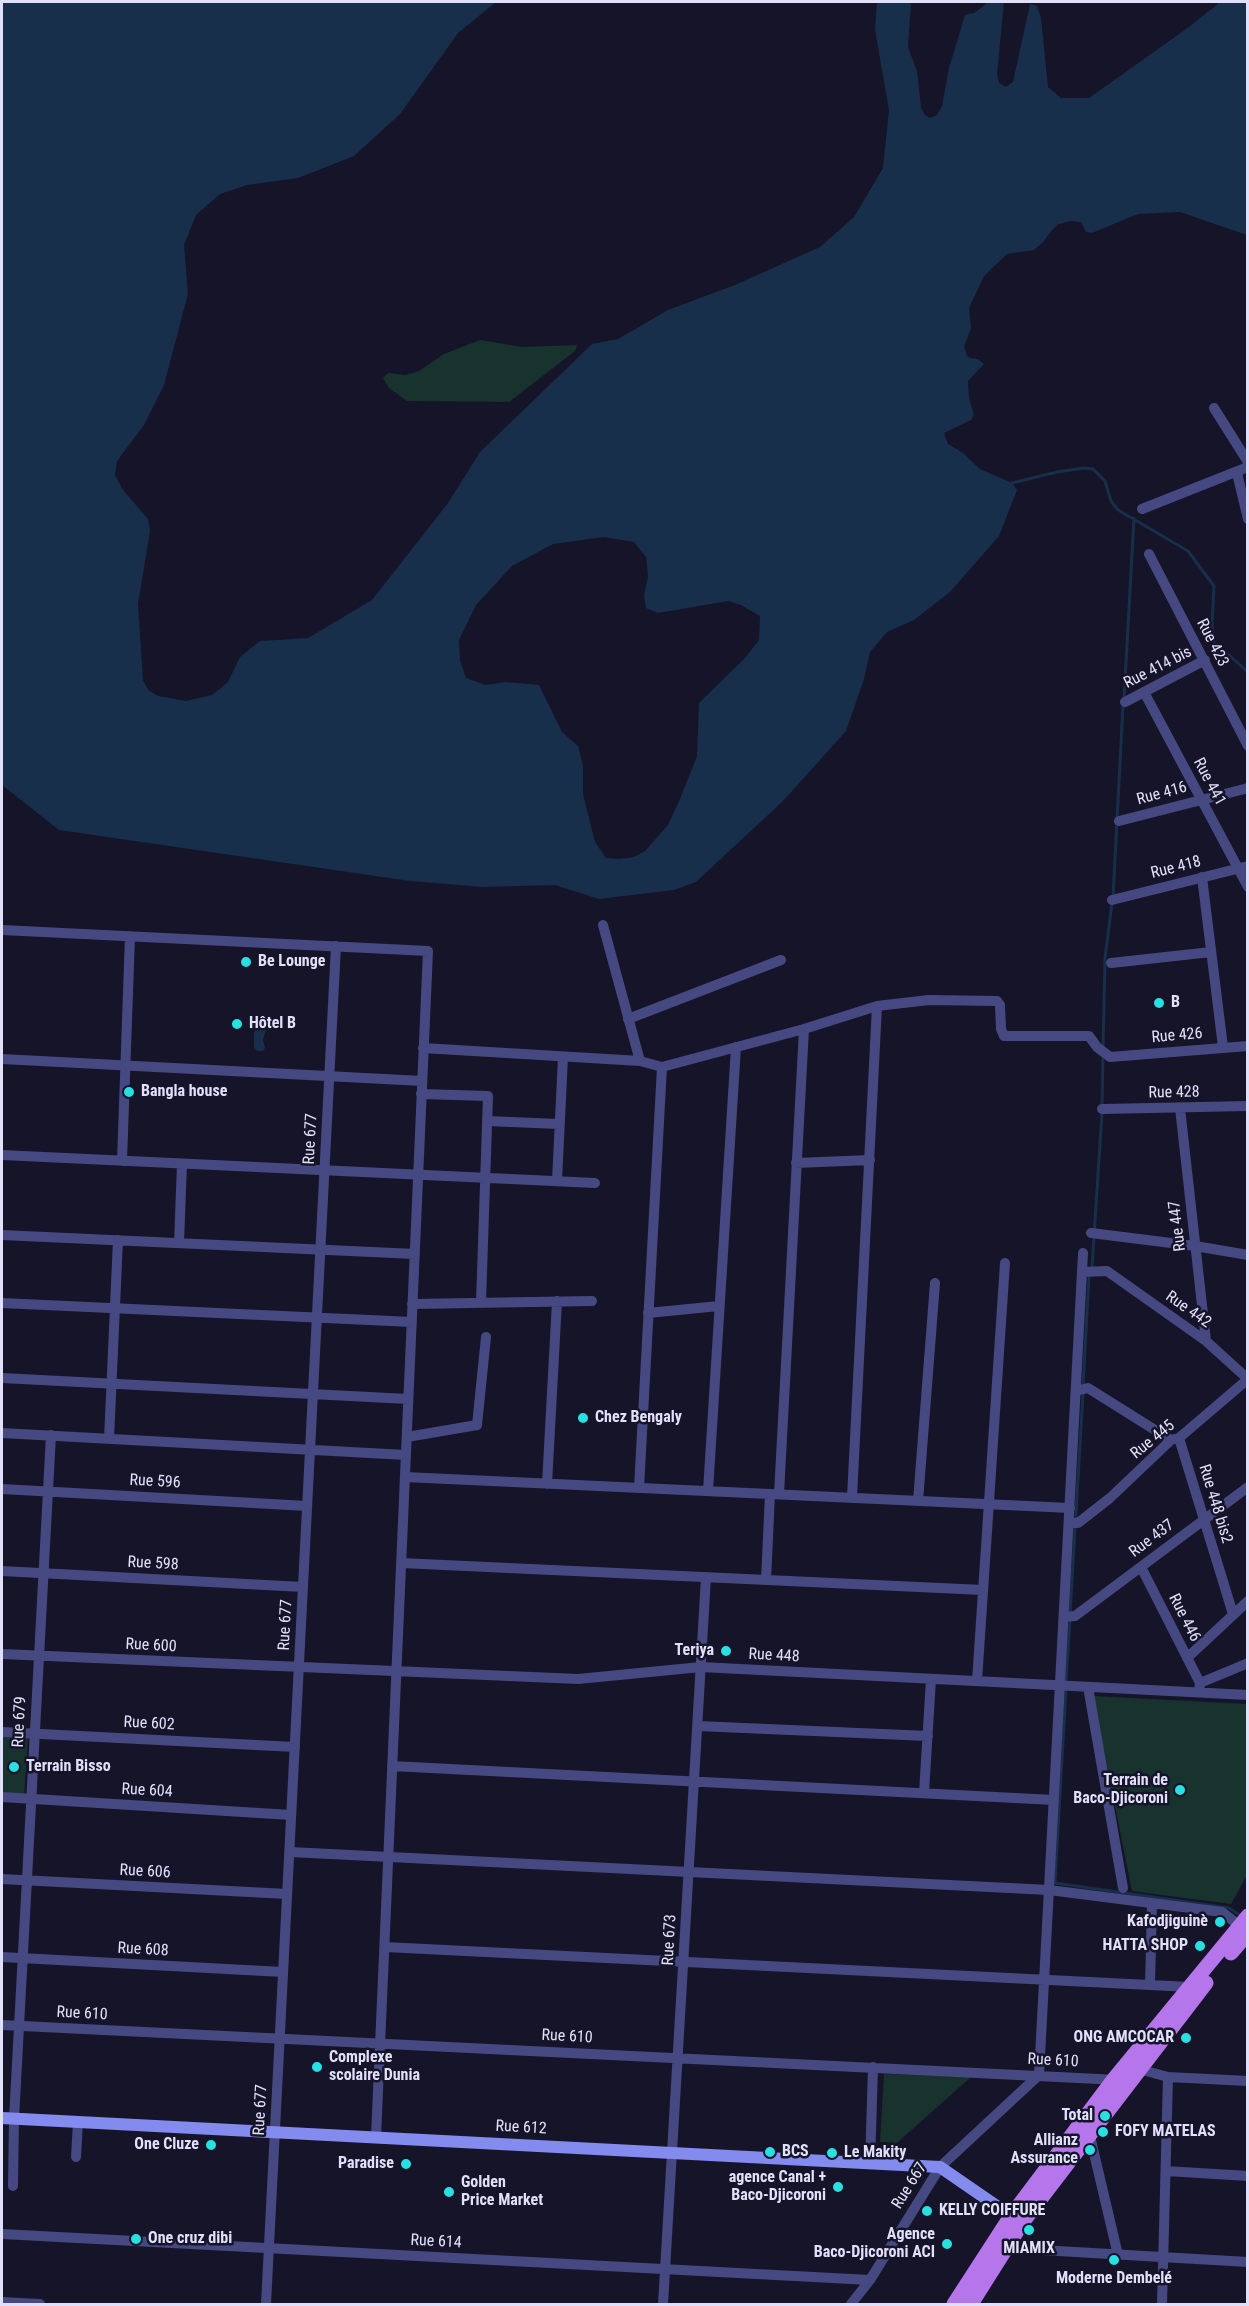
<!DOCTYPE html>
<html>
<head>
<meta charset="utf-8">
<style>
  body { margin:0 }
  #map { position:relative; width:1249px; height:2306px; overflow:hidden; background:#161428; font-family:"Roboto Condensed",sans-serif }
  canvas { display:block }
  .frame { position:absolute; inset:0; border:3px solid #e1e0fb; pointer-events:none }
</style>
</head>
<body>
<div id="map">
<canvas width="1249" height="2306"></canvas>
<div class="frame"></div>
</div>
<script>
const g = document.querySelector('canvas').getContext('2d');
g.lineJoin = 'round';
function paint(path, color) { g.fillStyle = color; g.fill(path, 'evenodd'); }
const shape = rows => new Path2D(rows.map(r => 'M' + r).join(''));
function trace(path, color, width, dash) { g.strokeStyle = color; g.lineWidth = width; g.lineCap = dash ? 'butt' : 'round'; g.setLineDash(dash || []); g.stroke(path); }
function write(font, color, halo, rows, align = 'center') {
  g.font = font + ' "Roboto Condensed",sans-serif'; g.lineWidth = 5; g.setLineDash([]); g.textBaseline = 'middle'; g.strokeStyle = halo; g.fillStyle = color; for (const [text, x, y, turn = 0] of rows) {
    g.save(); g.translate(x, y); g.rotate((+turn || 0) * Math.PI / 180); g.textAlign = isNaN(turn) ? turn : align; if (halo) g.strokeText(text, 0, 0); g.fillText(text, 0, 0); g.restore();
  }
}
const green = shape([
  [480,340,522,347,577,345,575,351,509,402,407,401,389,388,383,378,388,373,406,375,419,371,444,354],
  [1093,1696,1247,1704,1247,1875,1231,1904,1132,1891],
  [2,1737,28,1738,24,1797,2,1796],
  [884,2074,971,2077,897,2143,880,2142]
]);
const water = shape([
  [2,2,496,2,458,33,400,114,354,156,298,178,247,185,220,194,196,215,184,245,188,294,164,385,144,425,117,461,115,475,123,490,148,519,150,531,138,604,143,680,148,690,158,696,186,701,212,695,228,682,240,657,260,641,308,638,372,600,448,503,480,452,592,344,618,339,668,310,735,285,820,247,854,217,883,168,889,110,875,30,877,2,911,2,908,47,917,71,921,108,925,115,930,118,937,115,942,106,949,68,965,15,974,13,985,5,987,2,1004,2,997,74,999,83,1006,87,1013,82,1030,4,1037,6,1041,18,1048,87,1061,98,1089,98,1189,27,1220,2,1247,2,1247,235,1180,212,1138,214,1092,233,1086,232,1081,222,1071,221,1059,224,1053,229,1043,242,1034,250,1007,254,984,276,969,308,971,328,964,347,967,356,970,358,978,359,984,364,968,381,969,398,974,415,971,420,944,433,948,444,963,453,980,469,1012,483,1017,490,999,536,950,592,914,620,887,632,870,652,864,679,846,731,783,801,696,882,674,890,599,899,555,885,482,887,410,881,59,830,2,785],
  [604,537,634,542,646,557,648,577,644,595,646,608,658,613,728,601,741,605,760,616,759,640,745,658,699,703,697,756,680,799,668,825,645,851,634,857,619,859,606,858,595,842,583,794,583,766,578,746,562,732,539,685,505,682,486,685,466,678,460,660,459,640,476,605,512,566,553,544],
  [262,1022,268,1023,263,1040,265,1048,263,1051,257,1051,254,1047,254,1034,256,1025]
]);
const stream = shape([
  [1011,486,1012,483,1057,472,1084,468,1093,469,1105,481,1111,501,1118,510,1188,551,1214,586,1212,625,1214,642,1248,672],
  [1124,699,1134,518],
  [1113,897,1123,705],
  [1103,1049,1105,958,1112,903],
  [1102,1106,1103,1056],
  [1092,1267,1102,1113],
  [1083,1386,1089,1277],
  [1070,1614,1083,1393],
  [1066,1683,1070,1620],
  [1066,1689,1055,1883,1229,1908,1241,1916]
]);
const street = shape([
  [1214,408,1248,462],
  [1237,473,1248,519],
  [1142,509,1248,467],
  [1149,554,1248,746],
  [1144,692,1248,887],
  [1125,702,1205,660],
  [1119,821,1248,788],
  [1202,877,1223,1047],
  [1112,900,1248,866],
  [603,925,640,1061],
  [2,930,428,951,376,2137],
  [1111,963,1211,952],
  [628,1019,781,960],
  [423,1048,640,1061,662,1067,804,1029,877,1006,929,1000,997,1001,1000,1005,1001,1029,1004,1036,1089,1036,1097,1047,1110,1057,1248,1046],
  [2,1059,422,1081],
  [421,1094,488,1096,481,1302],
  [1180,1108,1206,1341],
  [1102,1109,1248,1106],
  [487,1121,559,1124],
  [2,1155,595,1183],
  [122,1161,130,936],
  [796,1163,870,1160],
  [557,1181,563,1057],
  [1091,1233,1195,1246,1248,1255],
  [2,1235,415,1254],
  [179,1243,182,1164],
  [1082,1272,1107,1271,1206,1341,1248,1379],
  [2,1303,412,1322],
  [412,1304,592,1301],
  [648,1313,719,1306],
  [2,1378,408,1399],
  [1076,1391,1088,1388,1171,1440],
  [2,1433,406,1455],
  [407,1437,477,1425,486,1337],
  [1179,1438,1233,1614],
  [109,1439,118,1240],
  [405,1477,1070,1508],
  [547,1484,557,1301],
  [639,1488,662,1067],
  [2,1489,307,1506],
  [708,1491,736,1047],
  [779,1494,804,1029],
  [852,1497,877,1006],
  [918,1501,935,1283],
  [1069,1523,1078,1523,1110,1498,1171,1440,1179,1438,1248,1379],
  [401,1563,983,1590],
  [1141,1567,1200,1683,1199,1692],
  [2,1571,303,1587],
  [766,1580,770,1494],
  [1064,1617,1075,1616,1248,1487],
  [2,1654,578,1679,701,1667,1248,1695],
  [1187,1658,1248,1601],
  [977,1681,1005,1263],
  [1200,1683,1248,1663],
  [1088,1687,1123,1888],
  [698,1726,928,1736],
  [2,1732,295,1747],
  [392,1766,1054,1800],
  [924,1793,931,1679],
  [2,1797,291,1815],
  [290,1852,1049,1890,1222,1912,1240,1926],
  [2,1879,287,1894],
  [385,1947,1190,1987],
  [2,1957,283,1972],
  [1150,1985,1152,1903],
  [2,2025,1119,2080],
  [1135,2068,1168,2077,1248,2081],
  [1089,2132,1118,2255],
  [76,2157,78,2122],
  [870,2164,873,2067],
  [1166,2171,1248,2176],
  [13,2186,14,2119,51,1435],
  [2,2234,870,2280],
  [1003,2246,1006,2248,1248,2262],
  [2,2302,40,2304],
  [266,2304,336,946],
  [663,2304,706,1577],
  [851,2304,870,2280,940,2167,1039,2075,1083,1253],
  [1162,2304,1168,2077]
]);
const secondary = shape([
  [2,2118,940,2167,1017,2220]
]);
const primary = shape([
  [1231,1953,1248,1933],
  [954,2304,1011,2216,1114,2079,1248,1916],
  [971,2304,1022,2223,1206,1983]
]);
const markers = [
  [246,962,6,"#26e0e1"],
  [1159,1003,6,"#26e0e1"],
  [237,1024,6,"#26e0e1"],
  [129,1092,6,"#26e0e1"],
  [583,1418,6,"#26e0e1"],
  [726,1651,6,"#26e0e1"],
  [14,1767,6,"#26e0e1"],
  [1180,1790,6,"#26e0e1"],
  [1220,1922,6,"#26e0e1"],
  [1200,1946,6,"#26e0e1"],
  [1186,2038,6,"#26e0e1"],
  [317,2067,6,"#26e0e1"],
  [1105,2116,6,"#26e0e1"],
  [1103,2132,6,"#26e0e1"],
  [211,2145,6,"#26e0e1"],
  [1090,2150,6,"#26e0e1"],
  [770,2152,6,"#26e0e1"],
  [832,2153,6,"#26e0e1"],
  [406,2164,6,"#26e0e1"],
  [838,2187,6,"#26e0e1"],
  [449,2192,6,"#26e0e1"],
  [927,2211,6,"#26e0e1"],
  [1029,2230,6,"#26e0e1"],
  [136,2239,6,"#26e0e1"],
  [947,2244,6,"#26e0e1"],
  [1114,2260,6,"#26e0e1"]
];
const streetNames = [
  ["Rue 423",1212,643,63],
  ["Rue 414 bis",1158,668,-27],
  ["Rue 441",1209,782,62],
  ["Rue 416",1162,794,-15],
  ["Rue 418",1176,868,-14],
  ["Rue 426",1177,1036,-5],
  ["Rue 428",1174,1093,-1],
  ["Rue 677",311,1139,-87],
  ["Rue 447",1178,1226,-97],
  ["Rue 442",1188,1310,35],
  ["Rue 445",1153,1440,-39],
  ["Rue 596",155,1482,3],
  ["Rue 448 bis2",1215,1504,73],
  ["Rue 437",1152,1539,-37],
  ["Rue 598",153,1564,3],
  ["Rue 446",1184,1618,63],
  ["Rue 677",286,1625,-87],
  ["Rue 600",151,1646,3],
  ["Rue 448",774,1656,3],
  ["Rue 679",20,1722,-87],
  ["Rue 602",149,1724,3],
  ["Rue 604",147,1791,3],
  ["Rue 606",145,1872,3],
  ["Rue 673",670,1940,-87],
  ["Rue 608",143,1950,3],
  ["Rue 610",82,2014,3],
  ["Rue 610",567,2037,3],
  ["Rue 610",1053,2061,3],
  ["Rue 677",261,2110,-87],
  ["Rue 612",521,2128,3],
  ["Rue 667",910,2186,-58],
  ["Rue 614",436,2242,3]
];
const poiNames = [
  ["Be Lounge",258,962],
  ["B",1171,1003],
  ["Hôtel B",249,1024],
  ["Bangla house",141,1092],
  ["Chez Bengaly",595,1418],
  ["Teriya",714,1651,"right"],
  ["Terrain Bisso",26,1767],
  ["Terrain de",1168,1781,"right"],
  ["Baco-Djicoroni",1168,1799,"right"],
  ["Kafodjiguinè",1208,1922,"right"],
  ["HATTA SHOP",1188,1946,"right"],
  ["ONG AMCOCAR",1174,2038,"right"],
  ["Complexe",329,2058],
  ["scolaire Dunia",329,2076],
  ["Total",1093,2116,"right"],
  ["FOFY MATELAS",1115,2132],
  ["Allianz",1078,2141,"right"],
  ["Assurance",1078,2159,"right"],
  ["One Cluze",199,2145,"right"],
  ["BCS",782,2152],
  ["Le Makity",844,2153],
  ["Paradise",394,2164,"right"],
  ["agence Canal +",826,2178,"right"],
  ["Baco-Djicoroni",826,2196,"right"],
  ["Golden",461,2183],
  ["Price Market",461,2201],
  ["KELLY COIFFURE",939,2211],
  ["Agence",935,2235,"right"],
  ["Baco-Djicoroni ACI",935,2253,"right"],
  ["One cruz dibi",148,2239],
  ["MIAMIX",1029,2249,"center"],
  ["Moderne Dembelé",1114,2279,"center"]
];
paint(green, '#18322e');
paint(water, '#172f4a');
trace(stream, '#172f4a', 3);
trace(street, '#464981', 10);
trace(secondary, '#848bee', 12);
trace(primary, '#b576ec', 15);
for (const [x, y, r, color] of markers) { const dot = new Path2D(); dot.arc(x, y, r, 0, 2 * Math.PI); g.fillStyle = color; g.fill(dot); trace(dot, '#161428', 2); }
write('16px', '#e1e0fb', '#161428', streetNames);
write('bold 16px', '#e1e0fb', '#161428', poiNames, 'left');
</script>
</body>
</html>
